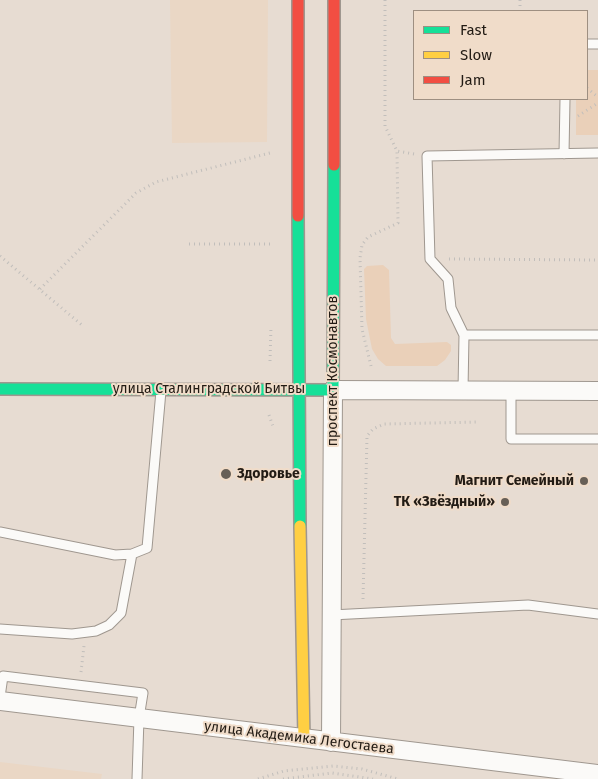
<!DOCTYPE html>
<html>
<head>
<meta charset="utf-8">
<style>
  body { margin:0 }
  #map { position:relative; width:598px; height:779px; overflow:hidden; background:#e7dcd2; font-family:"Fira Sans",sans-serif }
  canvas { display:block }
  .legend { position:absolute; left:413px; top:10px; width:175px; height:90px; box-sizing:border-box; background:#f0dcc9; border:1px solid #9e8f81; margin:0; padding:6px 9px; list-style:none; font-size:15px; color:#221b14 }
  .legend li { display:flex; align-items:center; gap:10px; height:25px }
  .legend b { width:25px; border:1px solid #9e8f81 }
</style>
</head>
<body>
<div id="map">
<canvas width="598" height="779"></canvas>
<ul class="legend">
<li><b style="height:6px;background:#16e098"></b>Fast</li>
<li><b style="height:6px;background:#ffcf43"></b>Slow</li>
<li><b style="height:6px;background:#f24e42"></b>Jam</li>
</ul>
</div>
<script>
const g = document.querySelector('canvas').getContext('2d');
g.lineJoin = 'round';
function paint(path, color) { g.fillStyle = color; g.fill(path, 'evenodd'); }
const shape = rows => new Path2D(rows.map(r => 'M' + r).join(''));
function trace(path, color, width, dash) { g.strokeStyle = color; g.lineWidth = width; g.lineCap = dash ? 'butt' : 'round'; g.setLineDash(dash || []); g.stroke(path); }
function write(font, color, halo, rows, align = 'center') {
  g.font = font + ' "Fira Sans",sans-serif'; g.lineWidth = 4; g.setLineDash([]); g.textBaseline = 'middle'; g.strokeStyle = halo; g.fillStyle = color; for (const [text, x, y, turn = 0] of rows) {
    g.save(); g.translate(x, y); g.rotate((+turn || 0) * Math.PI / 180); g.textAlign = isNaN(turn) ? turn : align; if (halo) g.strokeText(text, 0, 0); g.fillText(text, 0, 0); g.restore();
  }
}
const built = shape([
  [170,0,268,0,267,142,172,143],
  [0,762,102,774,101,779,0,779]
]);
const green = shape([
  [587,70,598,70,598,135,576,135,576,99,587,99],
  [383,265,389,270,391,338,395,344,447,342,451,345,451,351,445,360,437,366,386,366,378,359,372,349,366,319,364,269,367,266]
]);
const path = shape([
  [385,0,385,126,397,151,414,154],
  [520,0,520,11],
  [587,88,598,97],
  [578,116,598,103],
  [189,244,271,244],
  [0,256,83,326],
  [449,259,598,260],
  [40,289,136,193,156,182,270,153],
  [270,361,271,326],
  [371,366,362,329,360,258,362,245,368,237,398,223,397,151],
  [269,415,274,429],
  [363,599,367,436,373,429,384,424,479,422],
  [81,672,84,646],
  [258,779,284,771,333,766,362,769,398,779],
  [283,779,332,773,373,779]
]);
const lane = shape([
  [587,44,598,44],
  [564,154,565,99],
  [464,335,598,335],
  [463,390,464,335,451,308,448,279,430,259,427,156,598,153],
  [511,390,511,439,598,439],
  [0,532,115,555,132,554,147,548,161,391],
  [331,615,528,605,598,614],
  [0,629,72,634,96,631,109,625,121,613,132,554],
  [0,697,3,676,143,693,139,718,137,779]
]);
const street = shape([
  [0,701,598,774],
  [331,742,333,390,598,391]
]);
const fast = shape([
  [298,216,300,526],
  [0,389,333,390,334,165]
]);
const slow = shape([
  [300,526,304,739]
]);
const jam = shape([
  [298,0,298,216],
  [334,165,334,0]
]);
const markers = [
  [226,474,6,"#675f56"],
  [584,481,5,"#675f56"],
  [505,502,5,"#675f56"]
];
const streetNames = [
  ["проспект Космонавтов",333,371,-90],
  ["улица Сталинградской Битвы",209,389],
  ["улица Академика Легостаева",299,738,7]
];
const poiNames = [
  ["Здоровье",237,474,"left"],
  ["Магнит Семейный",574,481],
  ["ТК «Звёздный»",495,502]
];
paint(built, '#ead7c5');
paint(green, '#ead0b9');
trace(lane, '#9f978f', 11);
trace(street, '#9f978f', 20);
trace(fast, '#9f978f', 14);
trace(slow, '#9f978f', 14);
trace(jam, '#9f978f', 14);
trace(path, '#c1bebb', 3, [1, 4]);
trace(lane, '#fbfaf8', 9);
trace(street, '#fbfaf8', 18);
trace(fast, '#16e098', 11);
trace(slow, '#ffcf43', 11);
trace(jam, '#f24e42', 11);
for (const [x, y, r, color] of markers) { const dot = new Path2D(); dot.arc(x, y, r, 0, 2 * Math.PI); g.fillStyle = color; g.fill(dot); trace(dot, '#f0dcc9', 2); }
write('14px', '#221b14', '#f0dcc9', streetNames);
write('bold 14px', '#221b14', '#f0dcc9', poiNames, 'right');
</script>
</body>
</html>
